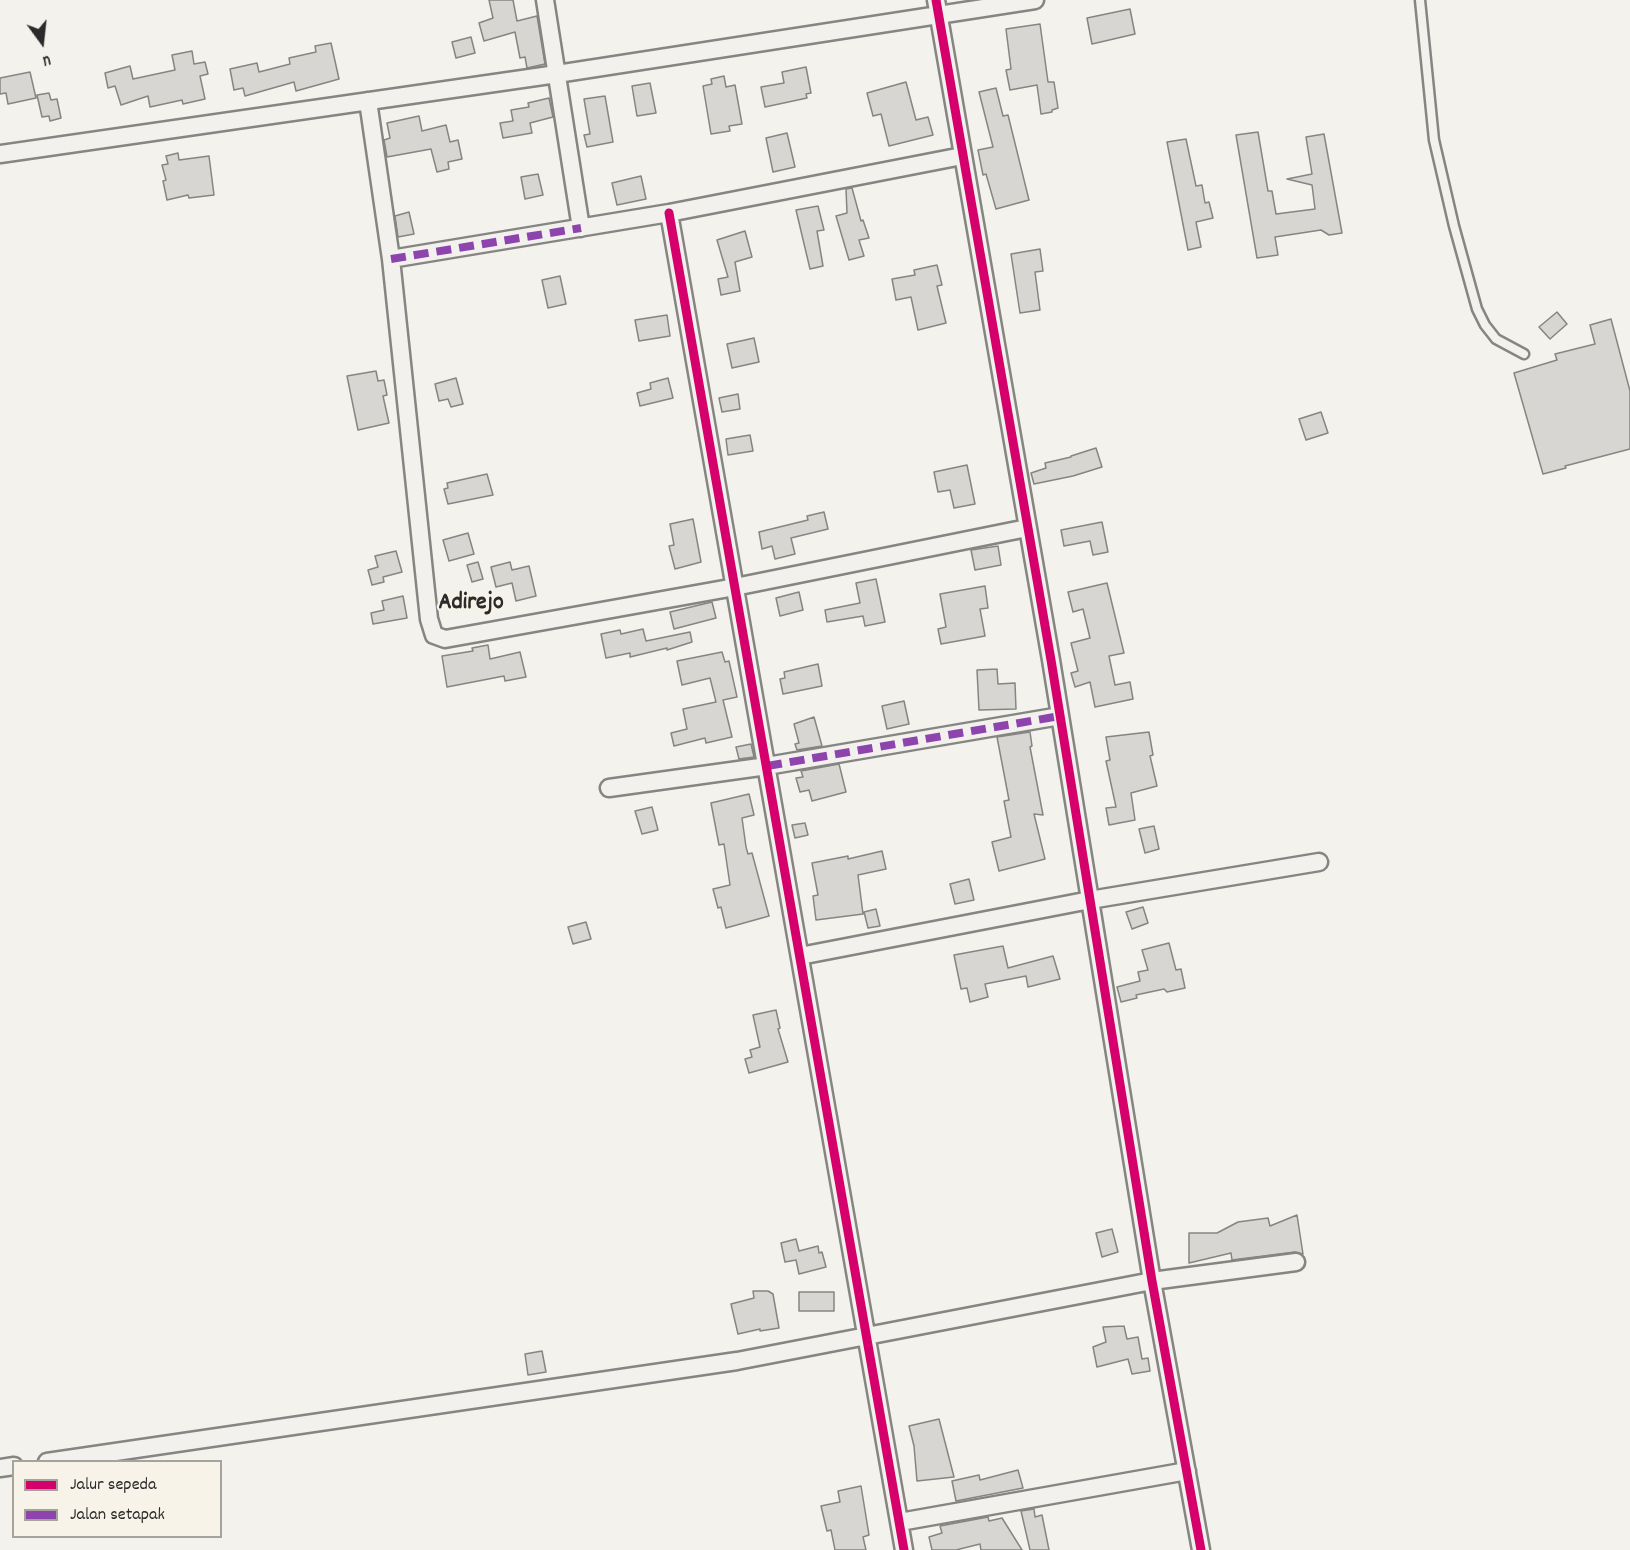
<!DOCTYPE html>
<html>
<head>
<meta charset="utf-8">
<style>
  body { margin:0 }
  #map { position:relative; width:1630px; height:1550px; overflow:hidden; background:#f4f2ec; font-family:Dekko,sans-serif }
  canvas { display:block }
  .legend { position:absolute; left:12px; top:1460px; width:210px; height:78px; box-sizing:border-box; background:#f7f3e8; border:2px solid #a5a39c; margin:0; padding:8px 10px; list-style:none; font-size:18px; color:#2b2b2b }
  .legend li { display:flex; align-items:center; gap:12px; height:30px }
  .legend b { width:30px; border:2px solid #a5a39c }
  .north { position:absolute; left:12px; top:12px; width:60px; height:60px; -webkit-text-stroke:4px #f7f3e8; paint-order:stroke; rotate:165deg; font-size:16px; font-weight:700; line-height:24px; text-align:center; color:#2b2b2b }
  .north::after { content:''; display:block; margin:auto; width:21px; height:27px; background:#2b2b2b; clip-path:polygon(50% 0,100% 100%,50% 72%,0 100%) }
</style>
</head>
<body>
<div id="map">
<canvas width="1630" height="1550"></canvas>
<ul class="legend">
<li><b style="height:8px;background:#d6006c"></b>Jalur sepeda</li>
<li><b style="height:8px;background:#8e44ad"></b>Jalan setapak</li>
</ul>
<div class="north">U</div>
</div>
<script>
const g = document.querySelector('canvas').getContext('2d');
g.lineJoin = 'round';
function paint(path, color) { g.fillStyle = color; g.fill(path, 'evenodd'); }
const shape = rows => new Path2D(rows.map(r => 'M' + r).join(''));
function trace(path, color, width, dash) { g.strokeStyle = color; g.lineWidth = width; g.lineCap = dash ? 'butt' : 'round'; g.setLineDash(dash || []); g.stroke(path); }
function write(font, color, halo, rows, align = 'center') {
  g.font = font + ' Dekko,sans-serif'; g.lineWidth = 4.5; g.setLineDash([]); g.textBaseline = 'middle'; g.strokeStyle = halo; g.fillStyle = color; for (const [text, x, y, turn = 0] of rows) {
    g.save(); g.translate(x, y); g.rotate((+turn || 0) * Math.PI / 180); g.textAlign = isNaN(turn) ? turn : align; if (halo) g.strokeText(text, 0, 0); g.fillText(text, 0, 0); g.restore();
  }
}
const building = shape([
  [489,0,513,0,517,21,537,16,545,64,527,68,525,57,520,58,515,32,484,41,479,23,493,18,489,0],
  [1130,9,1135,34,1092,44,1087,18,1130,9],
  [1040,24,1048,82,1054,82,1058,108,1052,110,1052,112,1041,114,1037,85,1010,90,1006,70,1011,69,1006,29,1040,24],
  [471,37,475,53,456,58,452,42,471,37],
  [331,43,339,79,296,91,294,82,245,96,243,88,234,90,230,69,257,63,259,72,290,64,289,58,316,52,315,46,331,43],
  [192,51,194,64,205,62,208,74,200,76,205,99,183,104,182,100,150,107,148,96,121,105,115,86,108,88,105,73,130,66,133,79,175,70,172,55,192,51],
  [806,67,811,93,806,94,807,98,765,107,761,87,784,83,782,72,806,67],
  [30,72,36,98,8,104,6,93,0,94,0,78,30,72],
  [724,76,726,87,735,85,742,124,729,126,730,131,711,134,703,86,712,84,711,79,724,76],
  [906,82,916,120,928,117,933,135,889,146,881,114,873,116,867,93,906,82],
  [650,83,656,113,637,116,632,86,650,83],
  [996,88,1003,116,1008,115,1029,200,996,209,986,174,983,175,978,150,993,147,979,92,996,88],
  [49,93,51,100,57,99,61,118,50,121,49,116,42,117,37,95,49,93],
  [605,96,613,142,587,147,584,135,590,134,584,99,605,96],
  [549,98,553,117,530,123,532,133,503,138,500,123,513,121,511,110,529,107,528,103,549,98],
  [419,116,422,131,446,125,450,142,458,140,462,159,448,162,449,169,437,172,431,149,387,157,384,140,390,138,387,123,419,116],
  [1258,132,1268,191,1272,191,1276,214,1315,209,1312,185,1287,179,1312,174,1306,137,1324,134,1342,233,1329,235,1321,230,1275,237,1278,255,1257,258,1236,135,1258,132],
  [787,133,795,167,773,172,766,138,787,133],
  [1186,139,1196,186,1202,185,1205,203,1209,202,1213,218,1196,222,1201,247,1188,250,1167,142,1186,139],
  [178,153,179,160,209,156,214,195,189,198,188,195,167,200,163,181,166,180,162,165,168,164,166,156,178,153],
  [538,174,543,195,525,199,521,177,538,174],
  [641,176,646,199,617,205,612,183,641,176],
  [852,188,861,221,863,220,869,238,859,240,864,256,849,260,836,216,847,213,846,189,852,188],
  [818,206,824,230,817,231,823,266,810,269,796,210,818,206],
  [409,212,414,234,398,237,395,216,409,212],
  [745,231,752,257,735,262,740,291,721,295,718,279,728,277,717,240,745,231],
  [1040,249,1043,271,1035,272,1040,310,1020,313,1011,254,1040,249],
  [937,265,942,285,937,286,946,323,918,330,911,297,896,300,892,279,915,275,914,270,937,265],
  [560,276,566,304,548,308,542,280,560,276],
  [1557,312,1567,324,1550,339,1539,327,1557,312],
  [667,315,670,336,639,341,635,320,667,315],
  [1611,319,1630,391,1630,449,1565,466,1566,468,1543,474,1514,373,1557,360,1555,354,1595,344,1590,325,1611,319],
  [754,338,759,362,732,368,727,344,754,338],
  [376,371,378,381,384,380,387,395,383,396,389,423,358,430,347,376,376,371],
  [456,378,463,404,451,407,448,399,439,401,435,384,456,378],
  [668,378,673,398,640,406,637,393,651,389,650,383,668,378],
  [738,394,740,409,722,412,719,398,738,394],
  [1321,412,1328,433,1306,440,1299,419,1321,412],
  [750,435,753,451,728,455,726,439,750,435],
  [1096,448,1102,467,1073,476,1034,484,1031,473,1046,468,1045,463,1071,457,1071,456,1096,448],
  [967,465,975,504,954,508,950,490,938,492,934,472,967,465],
  [487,474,493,495,448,504,444,489,448,488,447,483,487,474],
  [824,512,828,529,791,538,795,554,775,559,772,546,762,549,759,532,808,520,807,516,824,512],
  [693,519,701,562,675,569,669,546,674,545,670,524,693,519],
  [1102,522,1108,552,1093,555,1090,541,1064,546,1061,530,1102,522],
  [468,533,474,554,449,561,443,540,468,533],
  [998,546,1001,565,975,570,971,550,998,546],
  [396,551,402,572,383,577,384,582,372,585,368,570,378,567,375,556,396,551],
  [478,562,483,579,472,582,467,565,478,562],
  [510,562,512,570,529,566,536,596,516,601,512,583,496,587,491,567,510,562],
  [876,579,885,622,865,626,863,616,827,622,825,610,860,603,856,583,876,579],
  [1107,583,1124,653,1109,656,1115,685,1130,682,1133,699,1095,707,1090,682,1075,687,1071,673,1078,671,1071,643,1090,638,1083,609,1073,612,1068,592,1107,583],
  [985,586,988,608,980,609,985,636,941,644,938,629,946,627,940,594,985,586],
  [799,592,803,610,780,616,776,598,799,592],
  [403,596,407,618,373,624,371,613,384,610,382,601,403,596],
  [712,602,716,618,674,629,670,612,712,602],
  [643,629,646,641,690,632,692,642,667,650,667,648,630,657,630,653,606,658,601,634,620,630,621,634,643,629],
  [488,645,490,659,520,652,526,677,505,681,504,676,447,687,442,656,473,651,472,648,488,645],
  [722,652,725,662,729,661,737,697,723,700,732,737,706,743,705,738,674,746,671,733,687,729,683,709,716,702,710,678,682,685,677,661,722,652],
  [818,664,822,686,783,694,780,679,785,678,784,672,818,664],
  [997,669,998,684,1015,683,1016,709,979,710,977,670,997,669],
  [904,701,909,724,887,729,882,706,904,701],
  [814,717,822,746,797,750,795,744,799,743,794,724,814,717],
  [1030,732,1032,746,1030,747,1043,815,1034,814,1045,859,999,871,992,842,1011,837,1004,801,1009,800,997,737,1030,732],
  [1149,732,1153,755,1150,756,1157,786,1131,793,1135,820,1109,825,1106,808,1116,807,1106,761,1110,760,1106,737,1149,732],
  [751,744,754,757,739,759,736,747,751,744],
  [839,764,846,792,812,801,809,790,800,792,796,778,803,777,801,771,839,764],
  [749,794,754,815,742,818,746,847,748,854,752,853,769,916,726,928,721,907,718,908,713,889,730,885,724,844,719,845,711,803,749,794],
  [652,807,658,830,642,834,635,811,652,807],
  [805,823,808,835,795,838,792,825,805,823],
  [1154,826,1159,849,1145,853,1139,829,1154,826],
  [882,851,886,869,858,875,863,914,816,920,813,896,818,895,812,863,848,856,848,859,882,851],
  [969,879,974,900,955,904,950,884,969,879],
  [1143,907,1148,923,1132,929,1126,912,1143,907],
  [876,909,880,926,868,928,864,912,876,909],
  [586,922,591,939,573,944,568,927,586,922],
  [1169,943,1176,970,1181,969,1185,988,1167,992,1164,989,1136,995,1137,998,1121,1002,1117,987,1140,981,1138,972,1148,970,1142,950,1169,943],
  [1003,946,1008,968,1053,956,1060,979,1028,987,1026,976,985,984,988,997,970,1002,967,988,961,989,954,955,1003,946],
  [776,1010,780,1028,778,1029,788,1062,749,1073,745,1059,752,1057,750,1050,760,1047,753,1015,776,1010],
  [1297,1215,1303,1254,1295,1252,1232,1260,1231,1253,1189,1263,1189,1233,1217,1233,1238,1222,1268,1218,1270,1226,1297,1215],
  [1112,1229,1118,1252,1102,1257,1096,1233,1112,1229],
  [796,1239,799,1251,818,1246,819,1253,822,1252,826,1267,799,1274,796,1260,785,1262,781,1243,796,1239],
  [753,1291,768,1291,773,1294,779,1328,760,1331,760,1329,738,1334,731,1304,754,1298,753,1291],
  [799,1292,834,1292,834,1311,799,1311,799,1292],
  [1124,1326,1127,1339,1138,1337,1142,1359,1148,1358,1150,1371,1132,1374,1128,1359,1097,1367,1093,1347,1106,1342,1103,1327,1124,1326],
  [542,1351,546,1372,528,1375,525,1354,542,1351],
  [939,1419,954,1477,917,1481,914,1446,909,1426,939,1419],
  [1018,1470,1023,1488,956,1501,952,1481,979,1475,980,1480,1018,1470],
  [861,1486,869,1535,863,1537,866,1550,835,1550,831,1530,827,1531,821,1506,840,1502,838,1491,861,1486],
  [1034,1509,1035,1517,1042,1515,1049,1550,1030,1550,1021,1511,1034,1509],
  [988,1517,989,1521,1002,1518,1022,1550,981,1550,980,1544,956,1550,932,1550,929,1537,942,1533,940,1526,988,1517]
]);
const lane = shape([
  [1420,0,1434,140,1454,226,1477,309,1485,325,1496,339,1524,354]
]);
const street = shape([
  [545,0,581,228],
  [936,0,1051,660,1152,1281,1201,1550],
  [368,101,391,259,429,619,434,635,445,639,735,587,1027,528],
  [0,154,557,74,1035,0],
  [669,213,904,1550],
  [391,259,669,213,962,156],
  [609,788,767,766,1060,716],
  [800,956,1090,900,1319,862],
  [47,1462,737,1361,1152,1281,1296,1262],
  [0,1468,14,1466],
  [900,1522,1187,1471]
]);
const quiet = shape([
  [391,259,581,228],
  [767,766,1060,716]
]);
const cycleway = shape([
  [936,0,1051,660,1152,1281,1201,1550],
  [669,213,904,1550]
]);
const quarterNames = [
  ["Adirejo",471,605]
];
paint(building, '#d7d6d2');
trace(building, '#858582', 1.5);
trace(lane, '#858582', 13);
trace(street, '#858582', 21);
trace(lane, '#f2f1ed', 8);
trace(street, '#f2f1ed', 16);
trace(quiet, '#8e44ad', 8, [15, 8]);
trace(cycleway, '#d6006c', 9);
write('bold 24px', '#2b2b2b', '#f7f3e8', quarterNames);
</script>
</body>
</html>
